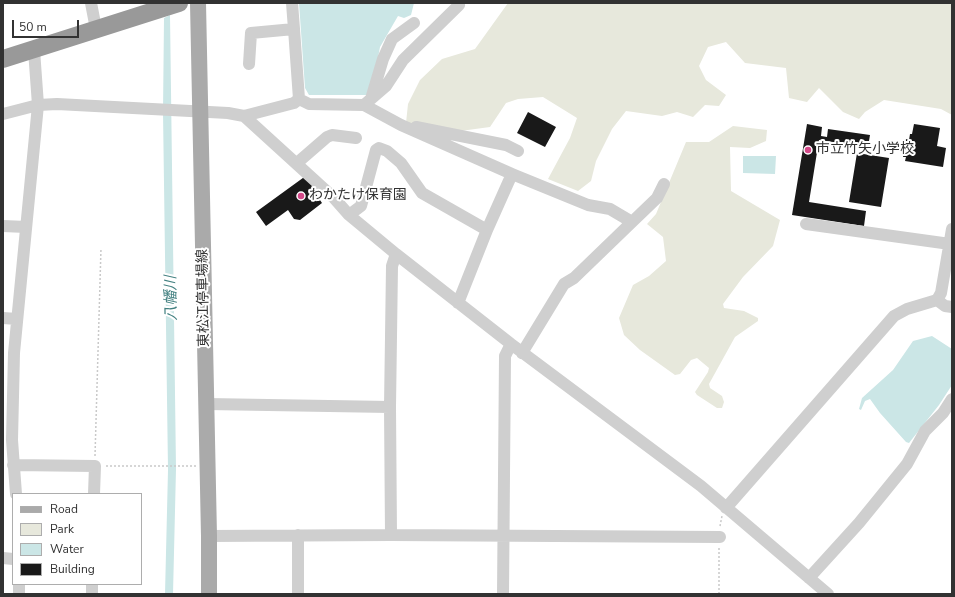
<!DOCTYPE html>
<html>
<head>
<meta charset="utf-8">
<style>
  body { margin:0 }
  #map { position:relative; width:955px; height:597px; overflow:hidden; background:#fff; font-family:"Nunito Sans",sans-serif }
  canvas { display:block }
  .frame { position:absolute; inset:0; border:4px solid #323232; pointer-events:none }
  .legend { position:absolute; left:12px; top:493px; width:130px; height:92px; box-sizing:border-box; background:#fff; border:1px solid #adadad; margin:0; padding:5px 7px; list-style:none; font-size:12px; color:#323232 }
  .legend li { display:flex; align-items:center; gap:8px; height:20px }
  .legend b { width:20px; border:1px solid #adadad }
  .scale { position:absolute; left:12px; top:20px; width:67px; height:18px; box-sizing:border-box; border:2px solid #323232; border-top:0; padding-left:5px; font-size:12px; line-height:14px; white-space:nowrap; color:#323232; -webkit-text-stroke:3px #fff; paint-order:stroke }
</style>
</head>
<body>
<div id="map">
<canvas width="955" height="597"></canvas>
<div class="frame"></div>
<ul class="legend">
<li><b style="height:5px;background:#aaa"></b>Road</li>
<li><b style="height:11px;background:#e7e8dc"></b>Park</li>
<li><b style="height:11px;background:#cbe6e6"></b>Water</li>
<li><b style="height:11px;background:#191919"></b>Building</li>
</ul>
<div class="scale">50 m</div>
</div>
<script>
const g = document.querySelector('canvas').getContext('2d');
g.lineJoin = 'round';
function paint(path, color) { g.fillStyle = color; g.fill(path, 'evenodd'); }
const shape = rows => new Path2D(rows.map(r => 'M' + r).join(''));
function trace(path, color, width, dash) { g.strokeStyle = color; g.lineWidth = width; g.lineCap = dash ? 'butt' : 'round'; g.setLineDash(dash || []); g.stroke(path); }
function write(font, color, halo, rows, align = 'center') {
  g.font = font + ' "Nunito Sans","Noto Sans JP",sans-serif'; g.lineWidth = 4; g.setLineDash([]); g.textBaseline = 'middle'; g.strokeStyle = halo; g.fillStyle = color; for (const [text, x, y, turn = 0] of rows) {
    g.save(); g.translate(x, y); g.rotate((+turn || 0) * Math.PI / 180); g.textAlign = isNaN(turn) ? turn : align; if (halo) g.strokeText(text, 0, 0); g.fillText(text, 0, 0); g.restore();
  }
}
const green = shape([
  [508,3,952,3,952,115,941,109,884,100,865,112,859,119,843,112,819,88,807,102,789,98,786,68,745,63,726,42,708,47,699,66,706,80,726,95,719,106,705,105,693,117,677,112,662,116,626,111,612,129,596,161,591,181,578,191,548,179,570,138,577,118,543,97,518,99,506,103,490,127,453,132,406,123,408,104,420,80,442,59,475,49],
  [733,126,767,130,766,141,750,148,730,147,731,191,780,220,773,246,743,277,723,304,724,308,744,311,758,318,758,321,735,337,709,384,710,388,722,396,724,402,722,408,717,408,697,395,695,392,708,372,709,368,697,358,691,360,680,374,675,375,640,350,624,335,619,318,633,285,649,276,666,261,663,237,647,224,656,214,686,142,709,142]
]);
const water = shape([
  [299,3,414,3,411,15,404,18,398,16,380,47,371,95,309,95,305,88],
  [170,15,176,469,173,594,165,594,168,470,163,112,164,18],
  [743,156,776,156,775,174,743,173],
  [932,336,952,349,952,385,939,405,909,443,906,442,880,413,870,399,865,401,861,410,859,409,862,398,893,370,913,341]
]);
const building = shape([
  [528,112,556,127,545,147,517,133],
  [807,124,822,127,821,136,827,137,828,129,870,135,868,147,819,140,809,202,866,211,864,226,792,215],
  [914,124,940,128,937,146,946,148,943,167,905,161,906,157,903,157,906,139,909,140,910,134,912,134],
  [857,153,889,158,881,207,849,202],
  [307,175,315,186,312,188,322,203,300,220,294,219,288,210,266,226,256,212]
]);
const path = shape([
  [95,456,101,248],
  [106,466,196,466],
  [720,526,722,516],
  [719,594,719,548]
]);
const minor = shape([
  [91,3,96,29],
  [292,3,294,29],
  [249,64,251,33,294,29,299,99],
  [371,99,383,59,392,39,414,23],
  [364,105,386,86,403,60,459,5,458,3],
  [3,114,38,105,57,104,228,113,244,116,334,198,349,215,396,254,511,344,701,486,828,594],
  [244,116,294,103,299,99,309,104,364,105,401,125,512,174],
  [416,127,506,145,518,151],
  [297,163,327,137,332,135,356,138],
  [349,215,361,206,376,150,379,148,387,151,401,163,422,193,487,230],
  [632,222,657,198,664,184],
  [806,224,950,244],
  [3,226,26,227],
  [937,300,945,306,952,307],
  [458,303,487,230,512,174,588,205,610,209,632,222,574,278,564,284,522,353],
  [3,318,17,319],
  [207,404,390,407,391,535],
  [390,407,392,266,396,254],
  [13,465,95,466,94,494],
  [16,494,12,440,14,353,38,105,34,50],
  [726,508,894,316,907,309,937,300,941,293,952,229],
  [209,536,391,535,720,537],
  [3,558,13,559],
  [809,578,859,523,907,464,925,431,943,413,952,399],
  [19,584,19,594],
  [92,594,92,584],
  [298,594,298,535],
  [503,594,505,356,511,344]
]);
const major = shape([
  [198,3,209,536,209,594]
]);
const highway = shape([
  [3,59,179,3]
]);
const markers = [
  [808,150,4,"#d34988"],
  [301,196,4,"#d34988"]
];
const poiNames = [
  ["市立竹矢小学校",816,150],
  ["わかたけ保育園",309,196]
];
const streetNames = [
  ["東松江停車場線",204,298,-91]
];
const waterNames = [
  ["八幡川",172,298,-91]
];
paint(green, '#e7e8dc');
paint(water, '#cbe6e6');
paint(building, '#191919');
trace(path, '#c9c9c9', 1.5, [2, 2]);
trace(minor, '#cfcfcf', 12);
trace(major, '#aaa', 16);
trace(highway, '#999', 18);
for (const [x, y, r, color] of markers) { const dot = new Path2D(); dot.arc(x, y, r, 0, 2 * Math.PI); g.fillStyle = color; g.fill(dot); trace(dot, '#fff', 1.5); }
write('14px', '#323232', '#fff', poiNames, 'left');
write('14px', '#323232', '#fff', streetNames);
write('italic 15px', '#428080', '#fff', waterNames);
</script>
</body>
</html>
